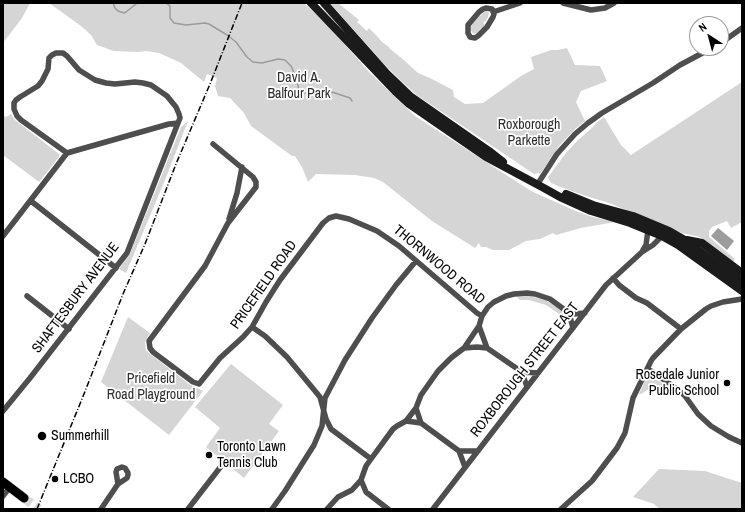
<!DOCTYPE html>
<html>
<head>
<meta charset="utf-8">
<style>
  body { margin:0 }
  #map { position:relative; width:745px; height:512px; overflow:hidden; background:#fff; font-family:"Archivo Narrow",sans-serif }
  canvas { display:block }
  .frame { position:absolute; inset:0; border:4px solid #000; pointer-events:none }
  .north { position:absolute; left:689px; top:16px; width:40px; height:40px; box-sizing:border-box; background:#fff; border:1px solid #999; border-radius:50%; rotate:324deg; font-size:11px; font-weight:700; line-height:16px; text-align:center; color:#000 }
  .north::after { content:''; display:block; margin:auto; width:14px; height:18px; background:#000; clip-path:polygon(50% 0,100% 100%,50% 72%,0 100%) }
</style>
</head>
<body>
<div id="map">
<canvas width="745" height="512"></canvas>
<div class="frame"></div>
<div class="north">N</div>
</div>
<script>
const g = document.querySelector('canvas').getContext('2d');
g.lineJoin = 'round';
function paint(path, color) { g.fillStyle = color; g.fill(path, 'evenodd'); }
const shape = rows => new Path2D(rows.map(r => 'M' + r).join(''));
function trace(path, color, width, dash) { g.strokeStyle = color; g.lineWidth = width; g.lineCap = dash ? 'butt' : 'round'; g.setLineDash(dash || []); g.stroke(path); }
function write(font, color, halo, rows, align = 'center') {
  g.font = font + ' "Archivo Narrow",sans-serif'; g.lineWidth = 3.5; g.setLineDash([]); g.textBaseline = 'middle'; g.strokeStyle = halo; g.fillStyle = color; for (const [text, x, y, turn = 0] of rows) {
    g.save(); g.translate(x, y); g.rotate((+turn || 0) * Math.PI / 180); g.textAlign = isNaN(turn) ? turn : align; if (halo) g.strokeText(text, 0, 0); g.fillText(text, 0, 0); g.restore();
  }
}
const green = shape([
  [3,3,30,3,22,18,3,43],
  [49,3,304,3,330,28,370,73,415,116,531,191,578,212,593,217,615,222,581,228,556,235,553,233,540,239,526,241,509,250,493,250,486,247,481,247,479,243,475,248,432,221,383,182,374,178,355,175,316,174,308,182,302,167,295,156,292,156,251,126,244,113,230,98,218,96,215,86,217,78,207,74,204,82,181,63,159,53,146,51,138,52,114,51,97,45,91,35,81,26],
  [330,3,338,3,359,20,357,22,367,31,369,28,376,35,382,42,389,47,389,48,405,61,418,73,430,78,453,90,454,97,465,104,483,103,521,76,534,69,531,57,551,50,558,50,567,48,575,65,600,66,607,81,581,91,576,102,585,121,575,129,560,145,540,174,539,173,534,174,418,96,400,80,384,64],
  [485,11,487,11,489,13,488,17,486,21,485,21,483,23,485,24,482,29,481,28,477,33,474,34,472,32,471,30,471,26,474,22,479,16,480,16],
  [742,82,742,222,731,228,727,221,712,227,709,231,709,237,735,259,733,262,700,237,682,233,609,203,586,196,558,186,551,183,549,180,548,177,566,153,578,140,592,128,596,123,604,117,621,145,631,155],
  [11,114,15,120,59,154,59,157,39,182,3,155,3,115,6,117],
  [188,121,165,180,126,273,119,269,130,254,181,127],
  [516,296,530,296,545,300,552,304,564,312,566,315,568,320,565,320,559,314,546,305,529,300,520,300],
  [128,317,150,333,146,340,145,343,146,350,150,354,189,384,203,391,169,435,101,382],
  [231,364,283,405,269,424,279,431,244,478,206,447,220,428,195,407],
  [651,377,655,378,672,390,670,391,664,387,659,386,649,389,641,394,639,394,646,379],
  [659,469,705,471,742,483,742,509,660,509,654,504,633,497]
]);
const water = shape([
  [718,228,734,241,727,250,711,236]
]);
const stream = shape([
  [113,3,115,8,118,11,124,13,126,12,136,4,139,3],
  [166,3,170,6,170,18,174,23,186,25,205,23,209,24,227,35,236,42,247,57,253,62,262,63,278,59,285,60,291,66,296,77,299,90,301,92,304,93,324,91,332,92,350,98,352,101]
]);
const primaryTunnel = shape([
  [24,498,39,509]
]);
const minor = shape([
  [563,3,591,10,605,8,614,3],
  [486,8,492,9,494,14,493,17,487,27,478,36,475,38,470,37,468,33,468,25,479,12,483,9,486,8],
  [493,12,520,3],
  [721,43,742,28],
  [213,144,253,177,256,182,256,187,228,223,205,266,149,341,150,348,153,352,193,382,199,384,220,358,243,337,252,327,266,302,280,280,323,223,329,218,336,216,349,219,377,231,399,246,477,313,482,316],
  [537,185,557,154,575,134,588,123,602,113,653,83,680,65,712,48],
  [31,201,116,268],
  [229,219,237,193,242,167],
  [3,236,67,153,169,124,178,123],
  [643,250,646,245,648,230],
  [613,278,619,285,636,298,647,303,681,329],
  [27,296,69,329],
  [569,313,573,328],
  [479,326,487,348],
  [252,327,265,336,287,357,320,397,326,419,331,429,371,459],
  [464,348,477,347,487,348,522,372,538,373],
  [647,369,653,372,677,389,685,396,698,414,711,426,729,437,742,443],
  [522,372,527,387],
  [416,408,421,423],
  [3,411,30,378,127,253,178,123,180,118,179,114,176,107,167,96,151,85,143,83,135,82,115,84,106,83,95,80,79,70,67,56,63,53,56,53,52,55,49,58,48,69,42,81,38,86,20,97,16,100,14,103,14,109,17,116,21,120,67,153],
  [406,421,421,423,459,451],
  [465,467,459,451,478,451],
  [361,480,366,492,388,509],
  [3,496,10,487],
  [101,509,118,484,127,478,128,475,128,473,125,468,122,467,117,469,116,472,118,484],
  [188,509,222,465],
  [272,509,285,491,314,445,322,426,325,398,345,360,372,318,396,285,416,261],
  [327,509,338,497,352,490,361,480,366,466,371,459,393,429,397,426,406,421,416,408,421,395,438,371,451,358,464,348,479,326,482,316,488,307,494,302,506,296,514,294,527,293,535,294,550,299,569,313,574,314,585,313],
  [433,509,606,285,642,252,653,245,662,236],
  [561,509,592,481,617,448,625,433,633,398,651,361,653,358,681,329,706,309,711,306,723,302,742,299]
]);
const secondary = shape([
  [311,3,395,91,409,104,486,157,542,187,560,197,591,211,630,223,662,236,678,245,742,291],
  [324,3,387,74,410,96,489,151,503,162],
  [566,194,593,205,633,216,669,231,683,239,742,283],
  [687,240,702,243,742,273]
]);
const primary = shape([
  [3,482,24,498]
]);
const rail = shape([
  [37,509,84,394,123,294,145,244,176,164,210,84,242,3]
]);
const markers = [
  [727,383,4,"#000"],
  [42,436,5,"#000"],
  [209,455,4,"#000"],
  [55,479,4,"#000"]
];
const parkNames = [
  ["David A.",299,78],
  ["Balfour Park",299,94],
  ["Roxborough",529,125],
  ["Parkette",529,141],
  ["Pricefield",151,379],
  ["Road Playground",151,395]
];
const streetNames = [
  ["THORNWOOD ROAD",439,265,40],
  ["PRICEFIELD ROAD",264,285,-55],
  ["SHAFTESBURY AVENUE",76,298,-53],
  ["ROXBOROUGH STREET EAST",525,370,-52]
];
const poiNames = [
  ["Rosedale Junior",719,375,"right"],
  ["Public School",719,391,"right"],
  ["Summerhill",51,436],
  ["Toronto Lawn",217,447],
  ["Tennis Club",217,463],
  ["LCBO",63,479]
];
paint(green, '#d5d5d5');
paint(water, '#9c9c9c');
trace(stream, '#9c9c9c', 1.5);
trace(primaryTunnel, '#d9d9d9', 9, [9, 4.5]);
trace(primary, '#dbdbdb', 10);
trace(minor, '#4e4e4e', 5.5);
trace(secondary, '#1b1b1b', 8);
trace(primary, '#000', 9);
trace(rail, '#000', 1.5, [6, 2, 1, 2]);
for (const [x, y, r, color] of markers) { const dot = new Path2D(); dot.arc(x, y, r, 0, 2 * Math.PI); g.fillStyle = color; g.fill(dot); trace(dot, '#fff', 1.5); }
write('14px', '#2c2c2c', '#fff', parkNames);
write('14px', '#000', '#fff', streetNames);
write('14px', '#000', '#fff', poiNames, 'left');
</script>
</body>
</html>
